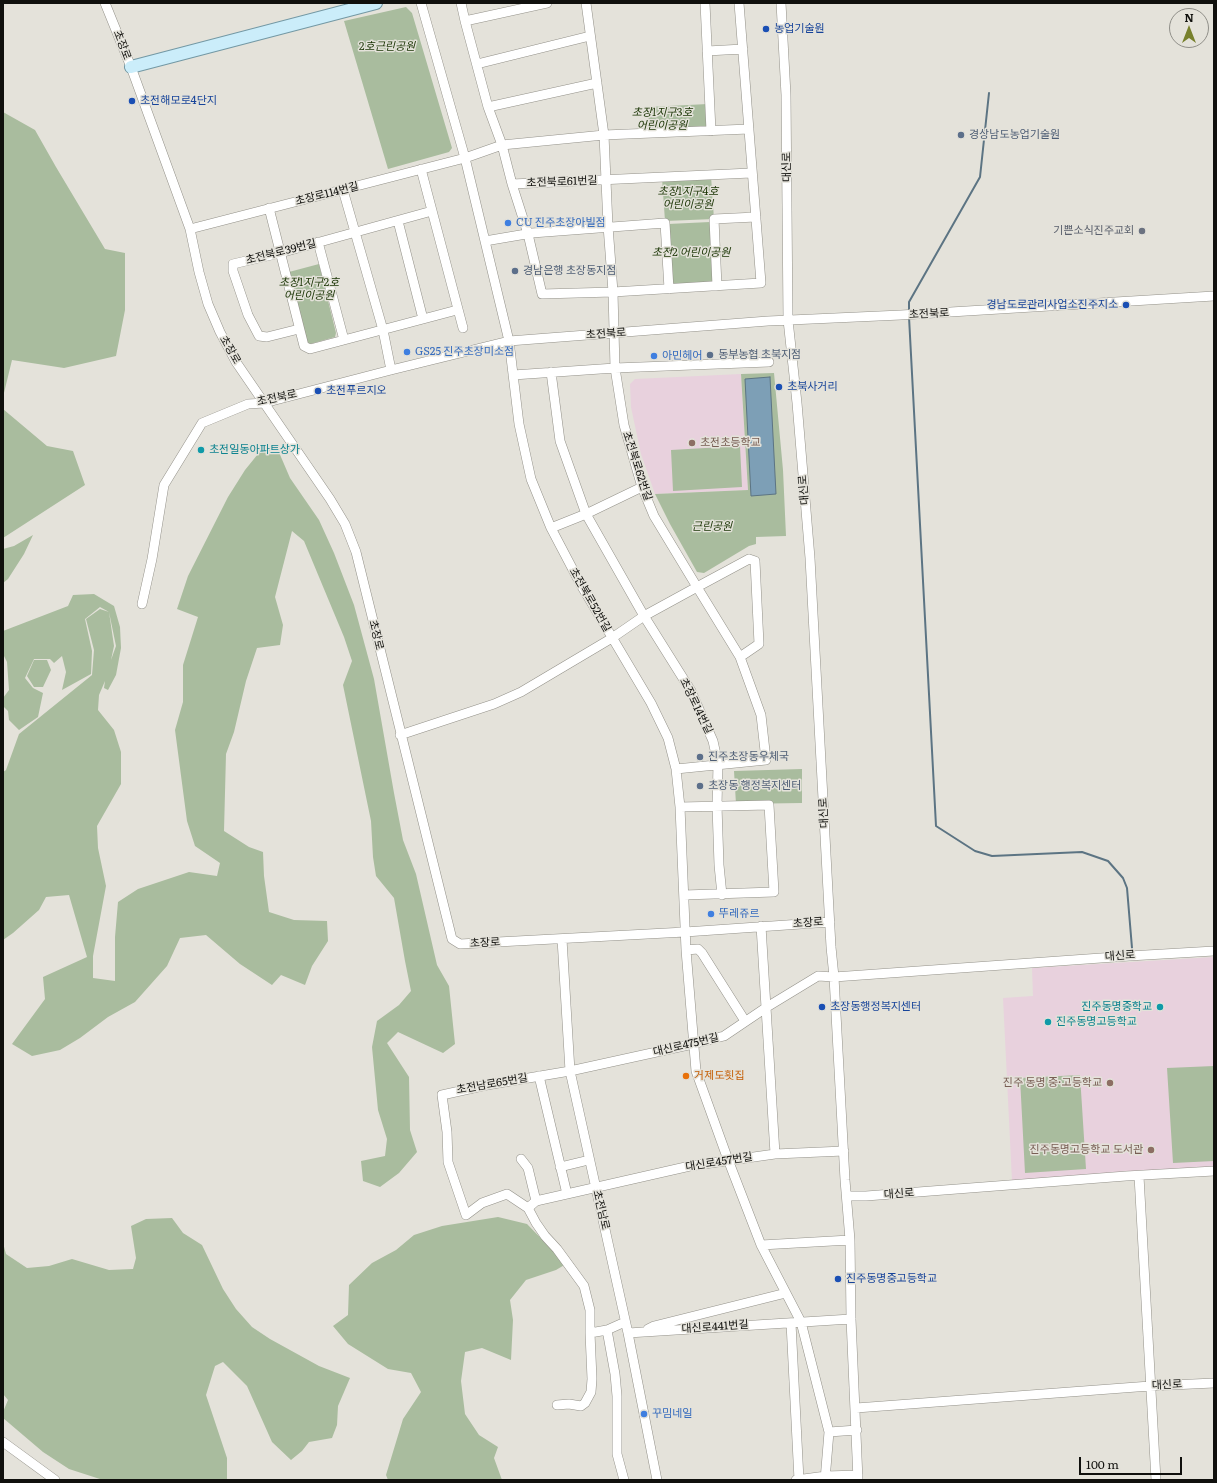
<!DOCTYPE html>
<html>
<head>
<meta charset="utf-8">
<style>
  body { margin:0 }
  #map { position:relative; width:1217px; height:1483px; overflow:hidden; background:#e4e2da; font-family:Literata,serif }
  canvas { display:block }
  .frame { position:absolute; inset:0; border:4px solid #10100d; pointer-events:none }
  .north { position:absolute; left:1169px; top:8px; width:40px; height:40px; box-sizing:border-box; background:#e4e2da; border:1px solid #8f8e88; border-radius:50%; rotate:0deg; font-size:11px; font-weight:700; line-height:16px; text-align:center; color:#10100d }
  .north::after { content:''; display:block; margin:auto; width:14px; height:18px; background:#77802c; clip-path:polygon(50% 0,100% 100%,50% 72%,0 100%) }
  .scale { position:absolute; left:1079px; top:1457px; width:103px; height:18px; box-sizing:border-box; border:2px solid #10100d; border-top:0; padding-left:5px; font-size:12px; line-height:14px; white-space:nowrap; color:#10100d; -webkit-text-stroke:3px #e4e2da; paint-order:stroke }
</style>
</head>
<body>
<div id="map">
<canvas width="1217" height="1483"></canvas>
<div class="frame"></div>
<div class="north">N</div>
<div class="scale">100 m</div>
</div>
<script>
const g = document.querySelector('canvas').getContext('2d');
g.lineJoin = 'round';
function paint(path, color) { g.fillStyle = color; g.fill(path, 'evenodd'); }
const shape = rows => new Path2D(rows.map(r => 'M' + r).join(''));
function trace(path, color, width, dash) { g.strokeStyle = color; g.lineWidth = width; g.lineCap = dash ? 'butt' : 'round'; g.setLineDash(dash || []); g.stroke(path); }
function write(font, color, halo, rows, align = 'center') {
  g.font = font + ' Literata,"Noto Sans KR",serif'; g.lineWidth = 3; g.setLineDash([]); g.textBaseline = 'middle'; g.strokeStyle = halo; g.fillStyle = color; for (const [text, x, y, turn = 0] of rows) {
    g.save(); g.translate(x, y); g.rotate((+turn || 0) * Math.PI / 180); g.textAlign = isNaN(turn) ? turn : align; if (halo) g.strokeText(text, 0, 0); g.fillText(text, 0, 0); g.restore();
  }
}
const education = shape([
  [741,374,748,490,655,494,641,454,631,407,630,384,635,379],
  [1214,957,1214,1167,1012,1181,1003,998,1033,996,1032,968]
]);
const green = shape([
  [406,7,412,13,452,148,449,152,388,169,344,21],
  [708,104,710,130,649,134,648,107],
  [3,112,35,130,56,167,105,249,125,253,125,310,116,356,64,368,12,360,3,397],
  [711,176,714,219,665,221,662,178],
  [710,222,713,283,672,285,668,224],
  [319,264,336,333,335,337,310,344,307,342,289,272],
  [774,373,783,470,786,536,756,537,756,544,749,546,704,573,697,572,670,524,655,494,748,490,741,374],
  [3,409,47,446,73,451,85,485,3,538],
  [740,446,742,487,673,491,671,450],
  [262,449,278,450,290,478,319,520,334,553,354,605,374,679,394,793,403,840,416,874,437,965,449,986,455,1044,443,1053,398,1032,387,1043,409,1077,410,1130,417,1152,399,1173,380,1187,363,1181,361,1161,385,1156,387,1139,378,1110,372,1047,377,1021,399,1005,411,991,405,961,394,898,376,876,373,857,371,821,343,685,352,661,344,637,304,541,292,531,275,597,283,625,280,645,257,648,246,681,234,732,226,754,224,831,249,847,263,852,264,876,269,912,294,920,327,921,328,941,312,966,305,985,281,975,272,985,240,964,206,935,180,938,167,966,135,1002,108,1017,80,1038,60,1050,32,1056,12,1044,45,999,43,977,87,957,69,895,46,897,39,910,13,933,3,940,3,772,6,770,19,734,92,675,94,650,86,619,100,609,109,612,114,646,111,660,116,646,109,612,100,607,85,619,92,651,91,674,62,690,66,672,62,656,54,663,50,659,34,659,25,678,33,688,43,693,38,717,19,730,9,720,8,711,3,706,3,698,9,690,7,662,3,654,3,631,68,606,73,595,94,594,114,606,120,627,121,648,116,675,108,690,104,688,105,681,99,695,98,710,114,730,121,752,121,784,97,826,98,848,106,886,93,956,93,978,115,981,115,937,118,902,138,889,189,872,217,876,220,863,195,846,187,821,175,730,183,702,183,665,198,617,177,609,188,576,228,497,245,470],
  [33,535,24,554,8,579,3,583,3,549,14,546],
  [34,660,47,660,51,670,43,687,34,687,27,676],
  [802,769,802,803,736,804,734,771],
  [1214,1066,1214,1161,1173,1163,1167,1068],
  [1080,1075,1086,1169,1025,1173,1020,1078],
  [498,1217,527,1224,566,1264,556,1270,526,1280,510,1300,513,1320,511,1360,482,1348,465,1352,461,1381,465,1414,479,1435,498,1447,494,1458,502,1480,388,1480,386,1475,403,1419,421,1392,411,1373,388,1369,348,1344,333,1326,348,1315,349,1285,372,1263,396,1250,414,1235,442,1226],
  [172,1218,183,1233,202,1245,223,1289,236,1309,252,1327,270,1339,319,1366,350,1378,338,1406,337,1425,332,1438,309,1442,302,1451,291,1460,272,1442,247,1386,223,1362,215,1366,206,1395,227,1458,227,1480,103,1480,69,1469,43,1452,3,1418,3,1412,8,1400,3,1394,3,1243,6,1254,27,1268,49,1266,72,1259,109,1270,133,1269,136,1258,131,1226,146,1219]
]);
const water = shape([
  [770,377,776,494,751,496,745,379,770,377]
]);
const stream = shape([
  [909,312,909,302,980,177,989,93],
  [909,317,936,826,975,851,992,856,1082,852,1108,861,1123,878,1127,888,1132,948]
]);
const minor = shape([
  [105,3,131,67,190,229,199,272,208,304,220,332,236,362,330,499,345,524,356,552,452,939,460,944,685,932,830,922],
  [421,3,465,158,509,341,519,424,531,479,551,528,581,585,651,703,668,738,676,769,680,807,686,950,696,1071,727,1157,761,1245,801,1322,829,1432,825,1480],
  [461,3,465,21],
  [586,3,604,135,608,226,613,292,615,368,624,425,642,487,654,516,697,587,644,616,691,691,713,741,718,764,717,806,719,865,722,895],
  [705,3,711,131],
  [739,3,761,283,613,292,542,294,528,234,512,184,751,173],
  [781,3,786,95,788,320,797,403,810,558,831,947,834,977,845,1180,850,1240,851,1319,858,1480],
  [707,51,743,49],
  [477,64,590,36],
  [488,107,597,83],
  [421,169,463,328],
  [512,184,502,145,488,107,465,21,547,3],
  [343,190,383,330,391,370],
  [269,208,304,346,310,349,457,310],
  [398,221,423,319],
  [190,229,465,158,502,145,604,135,749,129],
  [485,241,532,233,665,223,669,289],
  [318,242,344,340],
  [717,286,714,219,756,217],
  [299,329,267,337,259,336,248,315,233,271,233,264,280,253,432,211],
  [551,372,560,441,586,514,642,487],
  [513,375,615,368,769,362],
  [749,559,755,561,759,644,740,657,697,587,749,559],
  [142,604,152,559,164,485,202,423,248,404,264,403,391,370,509,341,768,321,901,315,1214,296],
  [400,735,494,704,521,692,612,638,644,616,586,514,551,528],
  [676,769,766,760,761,715,740,657],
  [680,807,769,805,774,892,684,895],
  [761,926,775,1154],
  [562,939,570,1071,628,1333,657,1480],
  [686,950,698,949,702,953,745,1021],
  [539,1076,567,1194],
  [844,1151,775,1154,690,1166,536,1201,528,1208,507,1194,482,1203,466,1215,448,1162,447,1132,442,1095,487,1085,570,1071,693,1044,724,1036,767,1007,818,976,834,977,1129,956,1214,951],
  [521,1159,528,1168,536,1201],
  [560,1167,589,1160],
  [1139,1176,1156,1480],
  [847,1196,866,1196,1126,1176,1214,1171],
  [528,1208,536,1223,545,1236,557,1249,584,1286,590,1310,590,1333,607,1330],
  [761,1245,850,1240],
  [791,1323,799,1480],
  [648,1329,654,1326,786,1293],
  [628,1333,851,1319],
  [557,1405,569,1404,581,1406,585,1403,591,1392,592,1379,590,1333],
  [856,1408,1150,1386,1214,1383],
  [829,1432,857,1430],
  [3,1442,55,1480],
  [624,1480,617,1454,617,1396,615,1374,607,1330,625,1322],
  [796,1480,826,1476,858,1475]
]);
const major = shape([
  [131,67,376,3]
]);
const markers = [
  [766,29,4,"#1a4fb4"],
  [132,101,4,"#1a4fb4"],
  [961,135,4,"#5c6f8a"],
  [508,223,4,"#3f7fe0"],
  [1142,231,4,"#6b7280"],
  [515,271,4,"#5c6f8a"],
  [1126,305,4,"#1a4fb4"],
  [407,352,4,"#3f7fe0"],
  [710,355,4,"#5c6f8a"],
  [654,356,4,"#3f7fe0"],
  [779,387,4,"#1a4fb4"],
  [318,391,4,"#1a4fb4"],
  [692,443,4,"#8d6e63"],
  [201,450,4,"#0f9aa8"],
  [700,757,4,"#5c6f8a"],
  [700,786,4,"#5c6f8a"],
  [711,914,4,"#3f7fe0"],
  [822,1007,4,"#1a4fb4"],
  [1160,1007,4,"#0f9aa8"],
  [1048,1022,4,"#0f9aa8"],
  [686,1076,4,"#e8710a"],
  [1110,1083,4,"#8d6e63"],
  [1151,1150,4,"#8d6e63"],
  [838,1279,4,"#1a4fb4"],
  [644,1414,4,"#3f7fe0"]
];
const transitNames = [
  ["농업기술원",774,29],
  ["초전해모로4단지",140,101],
  ["경남도로관리사업소진주지소",1118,305,"right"],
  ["초북사거리",787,387],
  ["초전푸르지오",326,391],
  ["초장동행정복지센터",830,1007],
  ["진주동명중고등학교",846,1279]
];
const streetNames = [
  ["초장로",122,45,69],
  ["대신로",787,167,-91],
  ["초전북로61번길",562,182,-2],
  ["초장로114번길",327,194,-14],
  ["초전북로39번길",281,252,-14],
  ["초전북로",929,314,-3],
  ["초전북로",606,334,-4],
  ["초장로",230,350,60],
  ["초전북로",277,398,-12],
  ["초전북로62번길",637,466,72],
  ["대신로",804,490,-95],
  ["초전북로52번길",590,600,60],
  ["초장로",376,635,76],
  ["초장로14번길",696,706,64],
  ["대신로",824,813,-93],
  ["초장로",808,923,-4],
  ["초장로",485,943,-3],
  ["대신로",1120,956,-4],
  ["대신로475번길",686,1045,-13],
  ["초전남로65번길",492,1084,-10],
  ["대신로457번길",719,1162,-9],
  ["대신로",899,1194,-4],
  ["초전남로",601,1210,77],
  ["대신로441번길",715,1327,-4],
  ["대신로",1167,1385,-3]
];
const parkNames = [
  ["2호근린공원",387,47],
  ["초장1지구3호",662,113],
  ["어린이공원",662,126],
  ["초장1지구4호",688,192],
  ["어린이공원",688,205],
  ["초전2 어린이공원",691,253],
  ["초장1지구2호",309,283],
  ["어린이공원",309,296],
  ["근린공원",712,527]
];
const serviceNames = [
  ["경상남도농업기술원",969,135],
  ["경남은행 초장동지점",523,271],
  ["동부농협 초북지점",718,355],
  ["진주초장동우체국",708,757],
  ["초장동 행정복지센터",708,786]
];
const shopNames = [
  ["CU 진주초장아빌점",516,223],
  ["GS25 진주초장미소점",415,352],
  ["아민헤어",662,356],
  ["뚜레쥬르",719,914],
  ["꾸밈네일",652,1414]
];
const worshipNames = [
  ["기쁜소식진주교회",1134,231]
];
const educationNames = [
  ["초전초등학교",700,443,"left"],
  ["진주 동명 중·고등학교",1102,1083],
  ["진주동명고등학교 도서관",1143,1150]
];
const cultureNames = [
  ["초전일동아파트상가",209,450],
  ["진주동명중학교",1152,1007,"right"],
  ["진주동명고등학교",1056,1022]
];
const foodNames = [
  ["거제도횟집",694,1076]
];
paint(education, '#e8d1dd');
paint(green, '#a9bc9e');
paint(water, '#7d9fb6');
trace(water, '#5c7483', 1);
trace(stream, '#5c7483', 2);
trace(minor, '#939189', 10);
trace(major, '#7398a4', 14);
trace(minor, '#fff', 9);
trace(major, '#cbedfa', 12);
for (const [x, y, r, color] of markers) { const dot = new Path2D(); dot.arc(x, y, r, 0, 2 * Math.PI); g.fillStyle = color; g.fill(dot); trace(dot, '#e4e2da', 1.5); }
write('11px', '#164399', '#e4e2da', transitNames, 'left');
write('11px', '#10100d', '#e4e2da', streetNames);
write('italic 11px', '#183302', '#e4e2da', parkNames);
write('11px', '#4e5e75', '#e4e2da', serviceNames, 'left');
write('11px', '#366cbe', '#e4e2da', shopNames, 'left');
write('11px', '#5b616d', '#e4e2da', worshipNames, 'right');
write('11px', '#785e54', '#e4e2da', educationNames, 'right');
write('11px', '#0d838f', '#e4e2da', cultureNames, 'left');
write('11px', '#c56008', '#e4e2da', foodNames, 'left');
</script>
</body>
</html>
